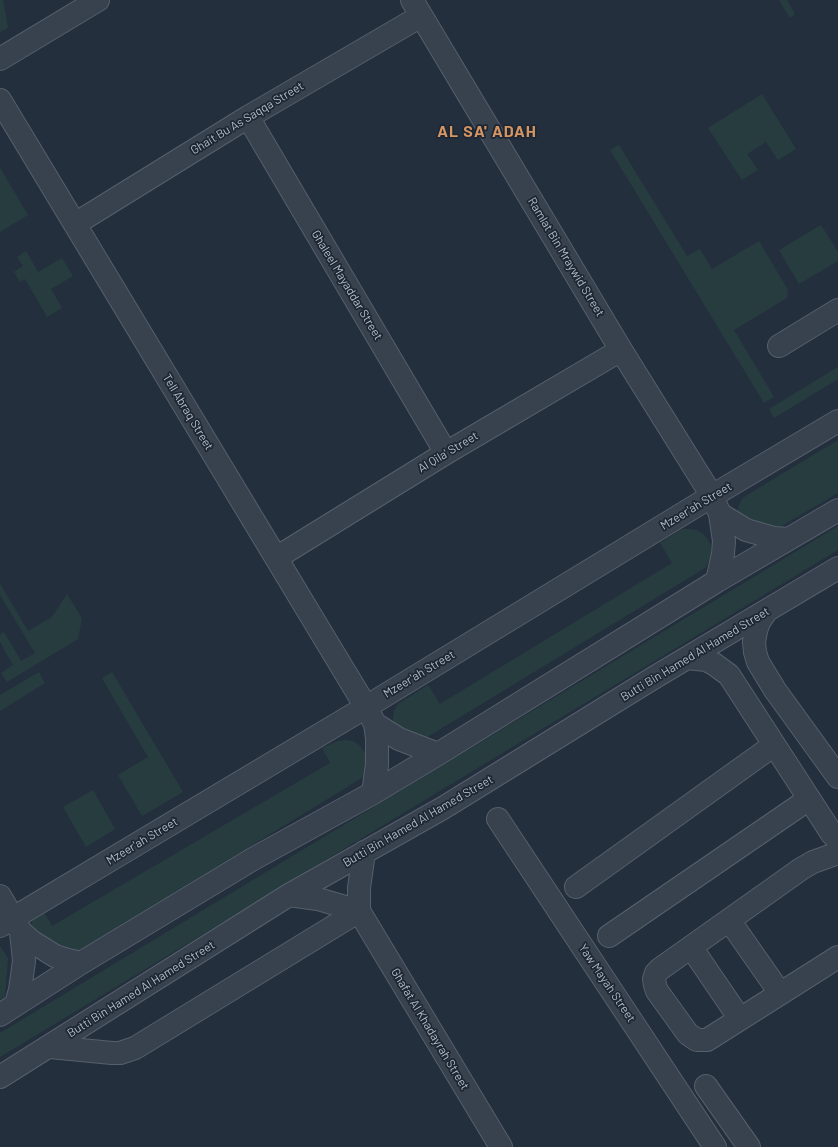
<!DOCTYPE html>
<html>
<head>
<meta charset="utf-8">
<style>
  body { margin:0 }
  canvas { display:block; background:#242f3e }
</style>
</head>
<body>
<canvas width="838" height="1147"></canvas>
<script>
const g = document.querySelector('canvas').getContext('2d');
g.lineJoin = 'round';
function paint(path, color) { g.fillStyle = color; g.fill(path, 'evenodd'); }
const shape = rows => new Path2D(rows.map(r => 'M' + r).join(''));
function trace(path, color, width, dash) { g.strokeStyle = color; g.lineWidth = width; g.lineCap = dash ? 'butt' : 'round'; g.setLineDash(dash || []); g.stroke(path); }
function write(font, color, halo, rows, align = 'center') {
  g.font = font + ' Barlow,sans-serif'; g.lineWidth = 3.5; g.setLineDash([]); g.textBaseline = 'middle'; g.strokeStyle = halo; g.fillStyle = color; for (const [text, x, y, turn = 0] of rows) {
    g.save(); g.translate(x, y); g.rotate((+turn || 0) * Math.PI / 180); g.textAlign = isNaN(turn) ? turn : align; if (halo) g.strokeText(text, 0, 0); g.fillText(text, 0, 0); g.restore();
  }
}
const green = shape([
  [0,0,3,0,8,28,0,32],
  [779,0,787,0,795,14,790,18],
  [762,94,796,149,778,160,766,142,747,154,758,170,742,180,708,128],
  [619,145,687,256,700,249,712,269,759,241,788,290,787,298,734,330,774,397,764,403,610,150],
  [0,168,28,215,0,232],
  [821,225,838,252,838,261,799,284,779,250],
  [26,251,38,272,62,258,73,276,51,289,62,308,47,317,25,279,20,282,14,272,23,266,17,257],
  [838,367,838,379,774,418,769,409],
  [838,440,838,493,768,534,737,513,739,505,742,499,747,495],
  [838,526,838,550,0,1057,0,1033],
  [682,529,690,529,697,530,703,534,708,540,711,546,711,554,709,561,706,567,700,571,424,739,394,726,393,719,394,711,398,704,428,685,440,704,672,563,660,543],
  [0,584,28,631,52,617,67,594,82,618,78,639,7,682,1,673,13,665,0,642,0,635,4,632,21,661,35,653,0,595],
  [39,672,45,683,0,711,0,695],
  [112,672,183,792,142,816,118,775,148,757,102,678],
  [345,740,353,741,359,745,364,751,367,757,365,772,362,778,80,950,76,952,59,950,30,926,34,917,43,911,52,926,330,763,322,748,338,741],
  [93,790,115,829,86,847,63,807],
  [0,946,8,958,5,997,0,1000]
]);
const minor = shape([
  [412,0,621,350,712,496,720,514,724,541,723,554,717,581],
  [0,59,98,0],
  [0,100,366,707,375,724,377,738,377,765,373,793],
  [248,117,446,453],
  [75,224,248,117,421,16],
  [779,346,838,310],
  [720,514,746,530,774,538,789,539],
  [276,558,446,453,621,350],
  [765,613,759,622,756,631,754,642,755,652,758,662,775,690,838,777],
  [687,658,706,660,714,664,729,675,832,834,838,840],
  [375,724,399,739,438,754],
  [498,819,715,1147],
  [364,852,359,888,359,911,501,1147],
  [838,853,813,862,801,869,660,969,656,973,654,979,655,985,657,991,688,1034,697,1040,707,1040,838,957],
  [576,887,774,745],
  [289,895,318,899,359,911],
  [0,896,21,932,31,941,55,956,68,960,81,963],
  [729,920,780,993],
  [0,926,366,707,712,496,838,421],
  [609,936,809,799],
  [691,947,740,1019],
  [16,1004,20,990,24,961,21,932],
  [0,1015,81,963,253,859,373,793,438,754,717,581,838,510],
  [50,1047,112,1053,120,1053,135,1048,359,911],
  [0,1077,289,895,443,808,655,677,838,568],
  [706,1086,749,1147]
]);
const streetNames = [
  ["Ghait Bu As Saqqa Street",247,118,-31],
  ["Ramlat Bin Mraywid Street",566,257,59],
  ["Ghaleel Mayaddar Street",347,285,59],
  ["Tell Abraq Street",188,412,59],
  ["Al Qila' Street",448,452,-31],
  ["Mzeer'ah Street",696,506,-31],
  ["Butti Bin Hamed Al Hamed Street",695,654,-31],
  ["Mzeer'ah Street",419,674,-31],
  ["Butti Bin Hamed Al Hamed Street",418,821,-30],
  ["Mzeer'ah Street",142,841,-31],
  ["Yaw Mayah Street",607,983,56],
  ["Butti Bin Hamed Al Hamed Street",141,989,-32],
  ["Ghafat Al Khadayrah Street",430,1029,59]
];
const districtNames = [
  ["AL SA' ADAH",487,132]
];
paint(green, '#263c3f');
trace(minor, '#565f6c', 24);
trace(minor, '#38414e', 22);
write('12px', '#b4bcc9', '#1d2633', streetNames);
g.letterSpacing = '1px';
write('bold 16px', '#d59563', '#1d2633', districtNames);
g.letterSpacing = '0px';
</script>
</body>
</html>
